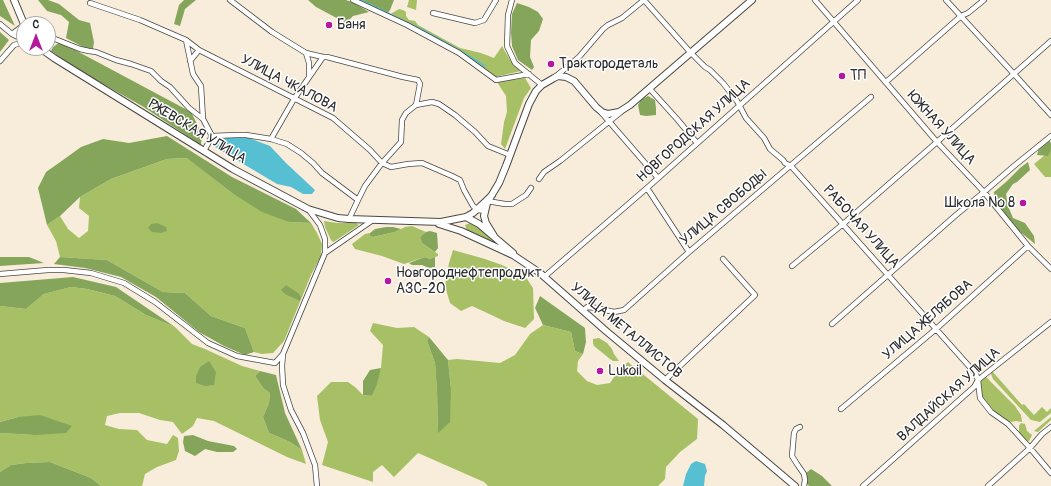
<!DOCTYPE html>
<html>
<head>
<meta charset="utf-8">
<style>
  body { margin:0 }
  #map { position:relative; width:1051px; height:486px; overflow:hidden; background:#f8ecdb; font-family:Pangolin,sans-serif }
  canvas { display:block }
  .north { position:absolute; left:16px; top:16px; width:40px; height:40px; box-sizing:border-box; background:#fff; border:1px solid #aaa; border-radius:50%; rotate:0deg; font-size:11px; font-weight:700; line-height:16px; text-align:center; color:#2b2b2b }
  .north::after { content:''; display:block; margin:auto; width:14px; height:18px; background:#b5179e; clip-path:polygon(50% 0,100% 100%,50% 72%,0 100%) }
</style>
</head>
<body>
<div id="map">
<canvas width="1051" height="486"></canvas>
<div class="north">С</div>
</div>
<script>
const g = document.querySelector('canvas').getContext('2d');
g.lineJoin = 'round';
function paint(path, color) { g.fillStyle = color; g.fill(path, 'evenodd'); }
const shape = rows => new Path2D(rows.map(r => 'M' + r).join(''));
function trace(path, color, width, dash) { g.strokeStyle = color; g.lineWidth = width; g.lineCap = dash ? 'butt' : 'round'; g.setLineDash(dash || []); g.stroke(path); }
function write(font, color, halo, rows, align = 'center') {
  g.font = font + ' Pangolin,sans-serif'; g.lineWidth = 3; g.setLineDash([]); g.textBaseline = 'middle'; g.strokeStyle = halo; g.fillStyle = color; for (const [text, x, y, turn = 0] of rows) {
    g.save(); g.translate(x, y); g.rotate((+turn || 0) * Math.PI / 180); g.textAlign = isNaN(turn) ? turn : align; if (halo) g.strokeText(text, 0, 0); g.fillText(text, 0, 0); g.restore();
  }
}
const green = shape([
  [409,0,417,0,416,10,407,7],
  [399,9,403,10,406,12,406,16,409,20,415,21,418,25,460,48,481,53,494,58,502,46,510,60,516,67,521,71,495,77,481,67,390,16,392,13],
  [525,78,531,88,524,98,505,149,501,144,504,122,507,112,506,96,497,82],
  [1051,150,1051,177,1045,177,1034,164],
  [188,158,232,193,289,222,311,223,317,233,322,244,321,256,311,275,284,341,273,353,262,354,254,352,245,328,211,316,185,293,163,292,107,260,60,257,56,241,47,225,60,216,68,229,79,238,88,231,89,216,79,208,80,197,111,179,167,159],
  [324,221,337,223,356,223,359,225,335,241,333,242,331,240,325,227],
  [470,223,477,227,500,245,499,246,467,231,465,225],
  [412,226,426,232,420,237,422,243,438,254,438,256,430,259,425,257,404,264,382,256,355,249,353,246,352,244,365,234,370,233,370,236,373,237,395,232,405,227],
  [453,250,485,259,502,265,525,276,533,288,534,319,525,328,504,321,485,312,472,306,461,311,450,303,445,286,449,263],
  [71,287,87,289,115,296,146,315,175,327,192,344,205,349,242,366,260,371,255,376,264,389,270,393,269,403,263,417,269,433,290,442,302,450,306,464,287,457,214,421,197,418,193,426,182,434,173,422,160,420,139,413,120,413,107,416,105,425,119,429,137,430,147,440,167,444,173,435,178,438,179,451,176,460,157,467,145,474,142,486,101,486,91,478,50,462,26,463,11,465,0,472,0,433,34,435,18,417,0,422,0,306,26,309,44,294],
  [373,323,397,328,414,327,429,337,427,341,435,363,437,391,438,432,451,389,448,360,457,359,500,363,515,355,530,334,543,325,571,332,575,351,583,354,578,361,577,371,587,381,597,385,610,383,618,371,628,362,698,419,697,439,680,452,666,467,665,479,658,486,488,486,484,482,418,453,394,477,382,465,373,472,373,482,322,465,328,442,320,420,317,396,331,382,348,382,355,387,363,395,372,396,381,368,383,345,370,331],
  [599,338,607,343,612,349,614,354,619,361,613,361,610,359,594,346,593,343,593,339],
  [992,371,1022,405,1024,404,1034,415,1042,407,1047,412,1051,408,1051,413,1040,422,1031,420,993,379,991,374],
  [986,377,1015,406,1021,415,1022,422,1016,421,1011,422,1002,418,994,411,982,397,980,389,981,381],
  [1051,417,1051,420,1038,432,1034,431],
  [1021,423,1025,424,1027,431,1032,435,1029,441,1027,441,1025,440,1019,433,1019,426]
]);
const forest = shape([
  [0,0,3,0,15,26,0,16],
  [38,0,48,0,59,4,79,20,90,23,94,42,93,49,85,48,66,38,69,22,61,15,47,11],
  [184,0,196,0,185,9,180,26,174,24,179,5],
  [308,0,346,0,354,3,369,12,353,16,346,23,316,7],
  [357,0,394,0,390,10,387,14],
  [517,3,529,7,538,12,543,19,539,31,531,40,530,57,534,67,532,70,518,60,512,46,511,33,512,14],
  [0,32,9,40,0,52],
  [60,42,191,112,202,134,201,145,142,106,80,71,51,51,53,47],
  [648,96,655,100,656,108,656,115,646,116,640,115,638,105,641,100],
  [167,136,232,177,296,209,311,223,289,222,262,212,232,193,187,158,167,159,111,179,80,197,60,216,47,225,38,188,46,172,63,160,81,147,103,139,129,143],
  [1049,140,1051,143,1051,150,1048,156,1037,155,1039,148],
  [1028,162,1030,170,1017,182,1013,184,1006,194,1008,206,1013,218,1025,223,1034,236,1035,244,1018,230,995,204,994,192,1006,182,1020,168],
  [157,223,166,227,167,231,161,233,152,232,148,228,151,224],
  [386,227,393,227,401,229,395,232,373,237,370,236,370,233,375,229],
  [430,231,437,233,438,248,435,252,422,243,420,237,426,232],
  [0,257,29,257,44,263,0,266],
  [60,257,107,260,163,292,185,293,211,316,245,328,254,352,245,355,224,346,199,332,156,297,121,277,85,268,54,264],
  [425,257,430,259,435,257,435,267,429,268,422,265,412,265,409,263],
  [73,277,116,287,175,327,146,315,115,296,87,289,71,287,44,294,26,309,0,306,0,283],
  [286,285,298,293,301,297,300,301,285,294,281,290],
  [540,296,585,328,586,342,583,354,575,351,571,332,543,325,535,308],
  [429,337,448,360,451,389,450,422,438,433,437,391,435,363,427,341],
  [209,361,216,372,214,385,205,386,196,383,196,376,200,367],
  [381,368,377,384,372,396,363,395,363,381,370,370],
  [260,371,276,375,285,413,302,450,290,442,269,433,263,417,269,403,270,393,264,389,255,376],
  [40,415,72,426,66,433,34,435,0,433,0,422,18,417],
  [193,435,208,441,234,446,237,449,233,452,217,452,205,449,195,456,185,451,183,442,184,436],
  [50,462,91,478,101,486,0,486,0,472,11,465,26,463],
  [811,469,822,476,832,486,809,486,805,482,806,473]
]);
const water = shape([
  [227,137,249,138,270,146,286,163,315,190,312,194,303,194,291,187,277,184,215,147,219,142],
  [696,461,705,464,707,471,705,476,704,486,683,486,686,474,691,464]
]);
const stream = shape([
  [361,0,421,29,459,50,485,66]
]);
const minor = shape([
  [230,0,272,32,306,53,323,57,327,57,403,77,418,80,420,84,416,105,432,102,439,104,455,115,475,132,488,146,510,155],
  [353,0,407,25,459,53,496,80,529,74],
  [512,0,508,15,507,46,515,63,542,85],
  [644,0,691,53,705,67,710,70,723,83,737,101,746,118,764,138,770,149,783,160,785,163,791,166,976,374,978,380,980,398,991,412,1008,424,1030,448,1051,473],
  [815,0,937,142,984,192,1028,246,1051,269],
  [946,0,1014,74,1051,115],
  [90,3,140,20,186,40,199,50,333,118,370,150,382,163,391,167,408,164,422,163,452,176,460,180,464,190,473,206,478,210,485,211],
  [433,13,475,23,484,20,496,0],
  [0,24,12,34,24,40],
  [12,34,24,25],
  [48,35,50,37,80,49,89,51,96,52,116,60,131,64,151,71,161,81,170,87,189,108,203,119,212,136,237,135,246,135,271,139,287,144,301,153,313,163,322,173,358,200,349,219],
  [186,40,193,74,201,86,203,119],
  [306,53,309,63,309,77],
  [0,61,14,45,24,42],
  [190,61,199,50],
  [555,77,579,57,603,29,608,25,622,18,644,0],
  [886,82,961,16,968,13,984,0],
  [649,88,677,119,697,143],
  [600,111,658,178],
  [271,139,294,99,323,57],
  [204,151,212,136],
  [539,179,544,172,560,161,621,112],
  [647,188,689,252],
  [358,200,365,186,382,163,401,142,402,120,406,113,416,105],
  [487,201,505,204,512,204,526,195,531,188],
  [308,209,320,225,325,239,325,253],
  [792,266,843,224,937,142,1051,41],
  [0,274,48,270,64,270,91,273,124,283,155,302,208,343,237,356,275,363,283,354,325,253,373,220],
  [544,277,647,188,858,0],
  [583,311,587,307,597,308,614,312,624,310,689,252,871,97],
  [832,324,956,215,984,192,1014,166,1051,136],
  [283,354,282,366,283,385,291,410,303,433,315,465,317,486],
  [665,380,755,295,723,259],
  [841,409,936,329,1028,246],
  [800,427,796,429,794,433,792,456,797,464,804,474,805,480,804,486],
  [863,486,974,387,978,380,1051,322],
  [988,486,1030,448,1042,434,1051,427]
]);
const major = shape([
  [14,0,24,24],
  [40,48,54,58,233,169,308,209,338,218,349,219,441,222,466,217,473,213,485,202,492,195],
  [466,217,479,224,513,253],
  [439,224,461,231,513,255,540,273,606,331,665,380,723,425,795,486],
  [494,236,486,223,484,216,487,203,499,183,506,166,529,104,536,91,542,85,554,78,558,76,566,77,574,81,596,107,602,112,608,114,619,112,630,105,752,0]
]);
const markers = [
  [329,25,4,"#b5179e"],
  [551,64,4,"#b5179e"],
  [842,76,4,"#b5179e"],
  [1023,203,4,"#b5179e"],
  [388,281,4,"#b5179e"],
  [600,371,4,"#b5179e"]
];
const poiNames = [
  ["Баня",337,25],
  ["Трактородеталь",559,64],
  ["ТП",850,76],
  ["Школа № 8",1015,203,"right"],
  ["Новгороднефтепродукт",396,273],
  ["АЗС-20",396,289],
  ["Lukoil",608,371]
];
const streetNames = [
  ["УЛИЦА ЧКАЛОВА",289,84,28],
  ["ЮЖНАЯ УЛИЦА",941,128,48],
  ["НОВГОРОДСКАЯ УЛИЦА",694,131,-42],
  ["РЖЕВСКАЯ УЛИЦА",197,132,31],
  ["УЛИЦА СВОБОДЫ",724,208,-40],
  ["РАБОЧАЯ УЛИЦА",861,227,48],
  ["УЛИЦА ЖЕЛЯБОВА",928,320,-41],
  ["УЛИЦА МЕТАЛЛИСТОВ",626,331,40],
  ["ВАЛДАЙСКАЯ УЛИЦА",949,395,-42]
];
paint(green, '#a7c065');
paint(forest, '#85a65a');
paint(water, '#56bfd2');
trace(stream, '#56bfd2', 1.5);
trace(minor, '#4a4845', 6);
trace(major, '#4a4845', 8);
trace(minor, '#fff', 4.5);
trace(major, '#fff', 6);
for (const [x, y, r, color] of markers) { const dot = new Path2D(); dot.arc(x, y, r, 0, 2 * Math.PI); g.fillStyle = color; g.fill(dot); trace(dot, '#fff', 1.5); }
write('14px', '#2b2b2b', '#fff', poiNames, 'left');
write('14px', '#2b2b2b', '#fff', streetNames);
</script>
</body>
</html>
